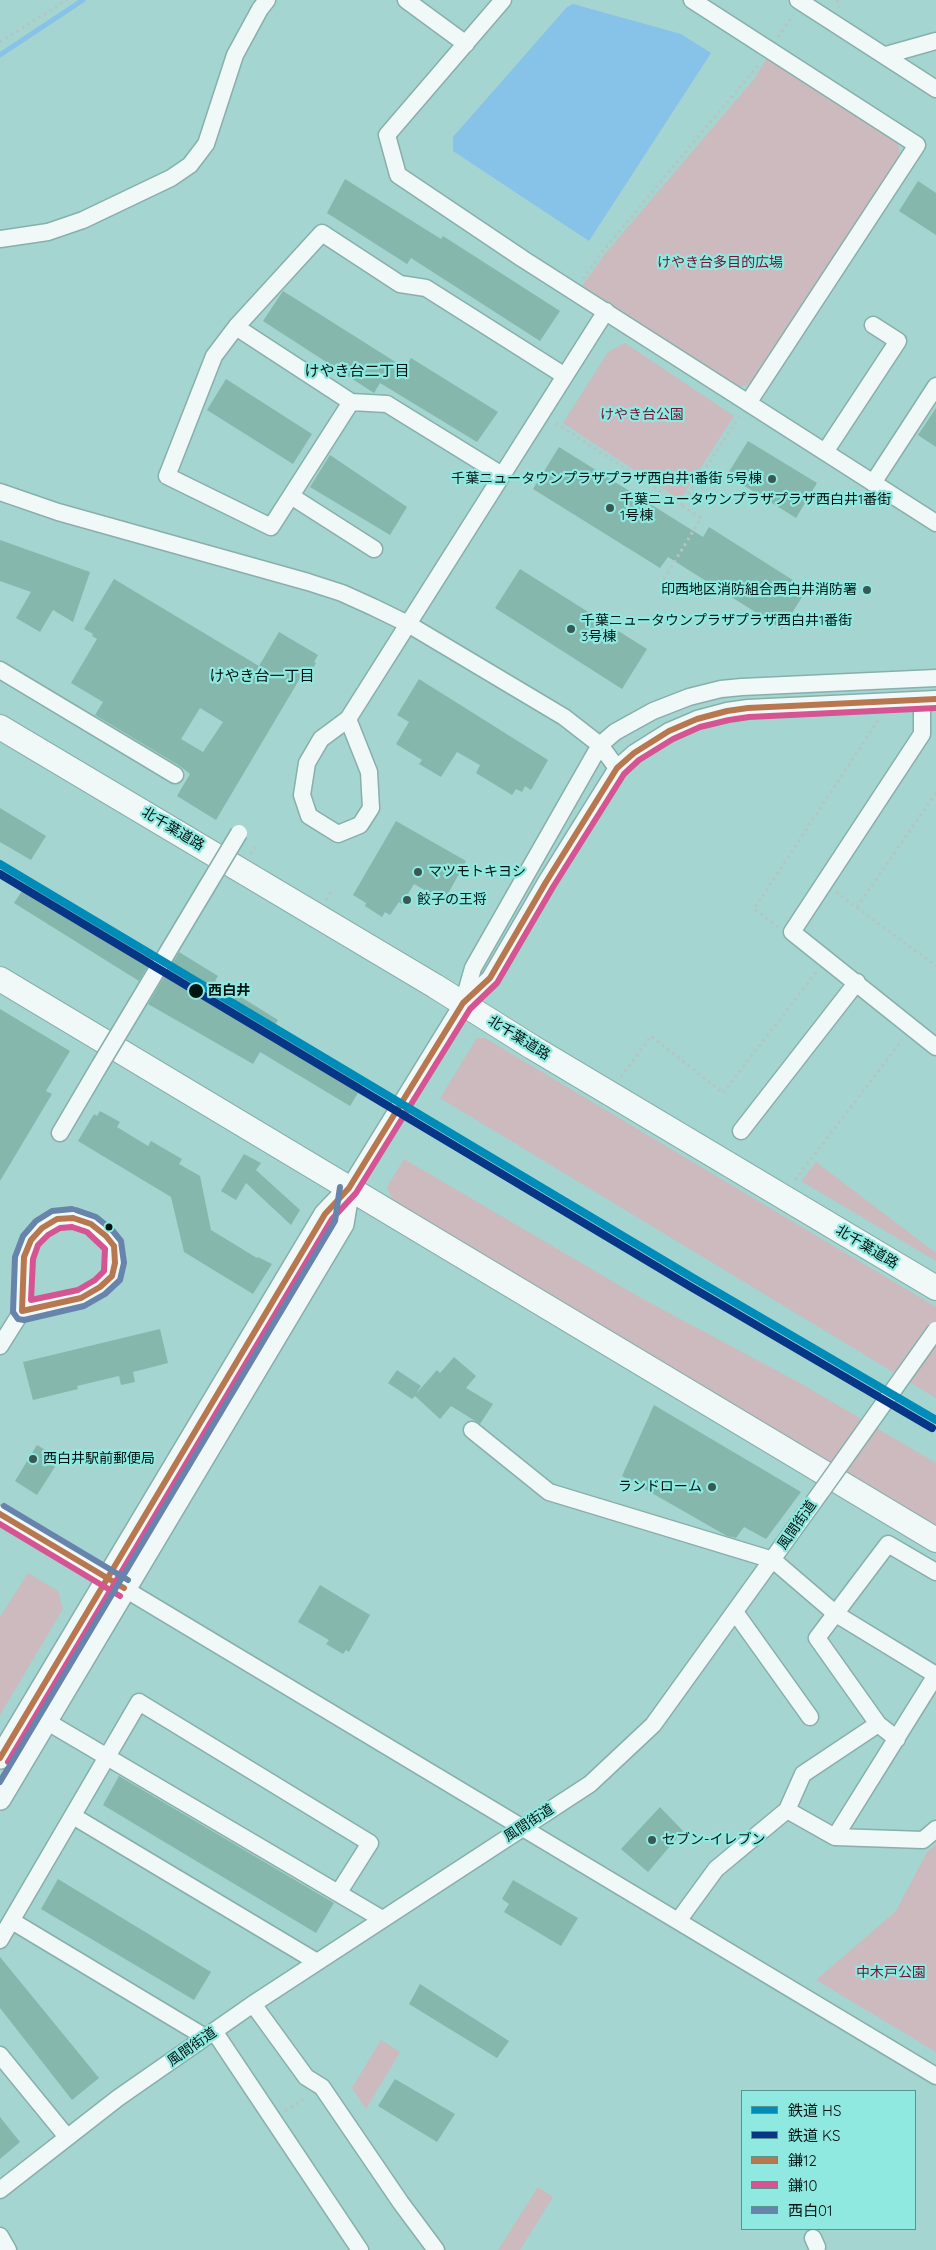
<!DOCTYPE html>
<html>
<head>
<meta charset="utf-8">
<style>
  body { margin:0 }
  #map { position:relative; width:936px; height:2250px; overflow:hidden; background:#a4d5d0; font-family:Quicksand,"Noto Sans JP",sans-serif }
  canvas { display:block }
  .legend { position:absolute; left:741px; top:2090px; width:175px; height:140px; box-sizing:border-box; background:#90e9e0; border:1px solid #56948e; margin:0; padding:6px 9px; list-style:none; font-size:15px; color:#001412 }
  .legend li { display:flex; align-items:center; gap:10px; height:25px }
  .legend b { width:25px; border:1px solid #56948e }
</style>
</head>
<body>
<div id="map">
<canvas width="936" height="2250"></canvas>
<ul class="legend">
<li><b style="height:6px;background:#008cb8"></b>鉄道 HS</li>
<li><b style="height:6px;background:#073686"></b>鉄道 KS</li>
<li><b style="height:6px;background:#b8784f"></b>鎌12</li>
<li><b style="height:6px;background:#d75493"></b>鎌10</li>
<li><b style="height:6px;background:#6684ac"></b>西白01</li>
</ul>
</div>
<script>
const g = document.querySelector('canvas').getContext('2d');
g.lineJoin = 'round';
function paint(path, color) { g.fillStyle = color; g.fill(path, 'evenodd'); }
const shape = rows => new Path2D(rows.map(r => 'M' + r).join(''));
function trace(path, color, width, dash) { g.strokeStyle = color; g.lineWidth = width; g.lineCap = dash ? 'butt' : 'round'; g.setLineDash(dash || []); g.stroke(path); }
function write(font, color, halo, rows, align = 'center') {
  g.font = font + ' Quicksand,"Noto Sans JP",sans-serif'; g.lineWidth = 4.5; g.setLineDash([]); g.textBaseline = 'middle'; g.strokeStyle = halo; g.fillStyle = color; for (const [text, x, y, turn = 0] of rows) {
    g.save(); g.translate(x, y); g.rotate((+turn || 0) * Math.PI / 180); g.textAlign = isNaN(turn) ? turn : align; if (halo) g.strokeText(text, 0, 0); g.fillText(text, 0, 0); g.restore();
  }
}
const green = shape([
  [767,58,898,143,900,156,751,385,737,387,582,286,604,255,754,79],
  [625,343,734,416,680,500,563,423,608,352],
  [477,1038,485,1038,936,1307,936,1398,440,1098],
  [404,1159,641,1298,800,1383,936,1463,936,1525,392,1200,387,1187],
  [816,1162,936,1253,936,1261,801,1181],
  [28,1573,58,1591,63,1609,0,1715,0,1617],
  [936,1845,936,2052,816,1980,896,1911,927,1852],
  [381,2040,400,2052,366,2109,352,2088],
  [538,2187,553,2197,520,2250,498,2250]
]);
const water = shape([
  [573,4,681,34,711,53,589,241,453,151,453,137,567,7]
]);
const stream = shape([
  [0,55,83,0]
]);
const building = shape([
  [345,179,441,239,443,236,560,311,540,341,411,258,407,264,327,213],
  [918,181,936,193,936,235,899,211],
  [283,291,405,368,411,358,498,412,477,442,380,383,374,393,263,321],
  [226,379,312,434,293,464,207,410],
  [936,408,936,447,918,435],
  [748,441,817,483,796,518,727,475],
  [559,447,703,537,709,527,807,589,782,629,668,557,660,568,533,489],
  [330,455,407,507,390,535,310,487],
  [0,540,90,572,73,622,53,610,40,632,16,618,31,592,0,581],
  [520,569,647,649,622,689,495,608],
  [114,579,259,666,279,632,318,655,314,662,316,663,308,678,302,675,216,820,177,796,190,774,180,766,95,715,103,702,71,683,97,639,92,636,93,634,84,629],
  [200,708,223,722,203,752,181,739],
  [419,679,548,760,531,790,525,786,522,792,516,789,512,795,476,773,480,765,457,752,441,777,419,764,422,760,396,744,409,722,397,715],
  [0,808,46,836,31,860,0,842],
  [396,821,466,861,444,901,414,884,402,904,399,902,390,915,385,912,382,917,365,906,366,903,353,895],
  [28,882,153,957,139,981,14,903],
  [179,952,218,976,215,981,278,1020,272,1030,363,1085,350,1106,260,1052,253,1064,148,1004],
  [0,1009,70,1051,46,1091,52,1094,0,1181],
  [100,1111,120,1122,117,1127,148,1146,151,1141,163,1148,182,1159,179,1164,200,1176,211,1230,257,1258,258,1257,272,1264,253,1294,184,1252,171,1197,78,1141,94,1114,97,1116],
  [244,1154,261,1163,256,1170,300,1210,291,1225,246,1183,236,1200,221,1191],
  [160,1329,168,1363,133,1372,135,1382,121,1385,119,1376,77,1386,78,1389,33,1400,23,1362],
  [454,1357,476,1376,466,1388,493,1404,480,1424,451,1406,440,1419,415,1396,412,1399,388,1383,397,1370,421,1386,416,1394,437,1370,440,1373],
  [654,1405,801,1492,766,1539,744,1527,736,1538,727,1536,622,1476],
  [37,1445,60,1459,37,1495,15,1481],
  [320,1585,370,1615,349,1652,346,1650,343,1654,326,1644,329,1640,298,1622],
  [119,1776,334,1903,316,1933,103,1805],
  [660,1807,683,1831,648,1872,621,1849],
  [58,1879,211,1972,194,2000,41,1909],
  [513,1880,578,1918,561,1946,504,1912,509,1904,502,1899],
  [0,1957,99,2078,72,2100,0,2008],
  [420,1984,509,2041,497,2058,409,2004],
  [395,2079,455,2114,437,2142,378,2106],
  [0,2117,20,2142,0,2159]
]);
const path = shape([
  [837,0,839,8],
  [778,37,793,15],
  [0,42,67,0],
  [583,279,602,252,760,63],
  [556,423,681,505,739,417],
  [664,579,701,518,681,505],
  [250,854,257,844],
  [836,892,936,966],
  [326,900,333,889],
  [857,907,936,793],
  [778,927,754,909,877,722,878,717],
  [621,1077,651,1036,723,1093,817,971],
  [795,1180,902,1040],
  [285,2111,307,2097]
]);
const minor = shape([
  [406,0,466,44],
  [503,0,387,135,398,175,523,259,936,523],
  [692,0,917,145,748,403],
  [798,0,936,89],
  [886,55,936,41],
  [0,239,48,232,83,220,171,178,190,165,206,144,235,55,260,9,267,0],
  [236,327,351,402,387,404,502,475],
  [351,402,271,527,167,476,214,356,236,327,322,233,400,284,426,288,565,376],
  [825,452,898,341,873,325],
  [873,483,936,386],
  [0,492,58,512,308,582,342,593,373,607,408,624,564,717,600,745,617,768],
  [291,496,374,549],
  [0,670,175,775],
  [922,700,922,734,792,932,936,1047],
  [348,719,369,772,371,808,360,825,338,834,309,816,302,795,307,763,321,739,348,719,606,311],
  [463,1003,473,968,600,745,615,732,653,711,689,697,721,689,742,687,936,678],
  [741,1131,857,982],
  [60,1133,100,1065],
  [349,1188,463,1003,490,978,546,882,617,768,634,753,669,731,697,719,727,711,748,708,936,699],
  [73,1218,91,1224,106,1236,114,1246,115,1263,112,1276,100,1287,81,1298,22,1311,24,1257,31,1240,42,1228,57,1219,73,1218],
  [0,1346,22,1311],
  [472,1430,549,1492,773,1560,836,1614,936,1675],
  [0,1514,936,2076],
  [735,1612,810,1717],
  [46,1721,382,1919],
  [897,1739,878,1724,817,1638,888,1544,936,1572],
  [787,1810,803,1774,878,1724],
  [73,1816,317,1962],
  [835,1837,936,1675],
  [12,1921,205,2037],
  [678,1921,716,1869,787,1810,835,1837,923,1840,936,1829],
  [0,1940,139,1702,370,1843,339,1892],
  [253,2004,306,2077,322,2087,401,2203,436,2250],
  [214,2031,360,2250],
  [0,2055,67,2137],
  [0,2190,118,2098,253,2004,590,1784,653,1725,823,1489],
  [0,2236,8,2250],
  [813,2238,817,2247]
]);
const major = shape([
  [0,1758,325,1214,349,1189],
  [0,1799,343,1224,349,1188]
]);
const highway = shape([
  [0,727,435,986,532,1047,936,1288],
  [0,979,936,1540]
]);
const minorBridge = shape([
  [100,1065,239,833],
  [823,1489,936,1330]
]);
const bus1 = shape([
  [73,1218,91,1224,106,1236,114,1246,115,1263,112,1276,100,1287,81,1298,22,1311,24,1257,31,1240,42,1228,57,1219,73,1218],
  [0,1514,124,1588],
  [0,1758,325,1214,349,1188,463,1003,490,978,546,882,617,768,634,753,669,731,697,719,727,711,748,708,936,699]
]);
const bus2 = shape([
  [72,1227,87,1232,105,1249,104,1271,95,1280,78,1290,31,1300,33,1259,38,1245,48,1235,60,1228,72,1227],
  [0,1524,120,1596],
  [8,1762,332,1219,356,1193,470,1009,497,983,553,887,624,774,639,760,673,739,700,727,729,720,749,717,936,708]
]);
const bus3 = shape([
  [72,1209,52,1211,36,1221,23,1236,15,1257,13,1312,18,1319,24,1320,84,1306,105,1294,120,1280,124,1263,121,1241,112,1230,96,1217,76,1210],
  [4,1506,128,1580],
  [0,1782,335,1221,340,1187]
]);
const rail1 = shape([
  [0,864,695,1279,936,1420]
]);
const rail2 = shape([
  [0,874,691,1287,932,1428]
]);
const markers = [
  [772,479,5,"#395854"],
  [610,508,5,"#395854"],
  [867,590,5,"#395854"],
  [571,629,5,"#395854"],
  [418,872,5,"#395854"],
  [407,900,5,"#395854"],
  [196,991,8,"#001412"],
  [109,1227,4.5,"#001412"],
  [33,1459,5,"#395854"],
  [712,1487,5,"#395854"],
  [652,1840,5,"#395854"]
];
const parkNames = [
  ["けやき台多目的広場",720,263],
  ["けやき台公園",642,415],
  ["中木戸公園",891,1973]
];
const poiNames = [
  ["千葉ニュータウンプラザプラザ西白井1番街 5号棟",762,479,"right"],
  ["千葉ニュータウンプラザプラザ西白井1番街",620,500],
  ["1号棟",620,516],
  ["印西地区消防組合西白井消防署",857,590,"right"],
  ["千葉ニュータウンプラザプラザ西白井1番街",581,621],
  ["3号棟",581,637],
  ["マツモトキヨシ",428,872],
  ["餃子の王将",417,900],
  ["西白井駅前郵便局",43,1459],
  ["ランドローム",702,1487,"right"],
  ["セブン-イレブン",662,1840]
];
const streetNames = [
  ["北千葉道路",173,829,31],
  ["北千葉道路",519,1038,32],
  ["北千葉道路",867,1247,31],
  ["風間街道",797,1525,-55],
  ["風間街道",529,1823,-33],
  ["風間街道",192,2047,-35]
];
const stopNames = [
  ["西白井",208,991]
];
const neighbourhoodNames = [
  ["けやき台二丁目",357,371],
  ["けやき台一丁目",262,676]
];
paint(green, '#ccbabe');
paint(water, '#87c2e9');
trace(stream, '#87c2e9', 5);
paint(building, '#86b7ac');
trace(minor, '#88afab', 19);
trace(major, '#88afab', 24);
trace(highway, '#88afab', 26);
trace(path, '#b7c4c2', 3, [2.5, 4]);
trace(minor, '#f1f9f8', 16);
trace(major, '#f1f9f8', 21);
trace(highway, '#f1f9f8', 24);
trace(minorBridge, '#88afab', 19, []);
trace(minorBridge, '#f1f9f8', 16);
trace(bus1, '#b8784f', 6);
trace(bus2, '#d75493', 6);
trace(bus3, '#6684ac', 6);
trace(rail1, '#008cb8', 8);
trace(rail2, '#073686', 8);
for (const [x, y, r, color] of markers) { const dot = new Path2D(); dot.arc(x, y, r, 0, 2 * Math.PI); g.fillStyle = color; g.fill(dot); trace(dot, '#90e9e0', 2); }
write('14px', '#741334', '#90e9e0', parkNames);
write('14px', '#001412', '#90e9e0', poiNames, 'left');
write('14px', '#001412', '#90e9e0', streetNames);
write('bold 14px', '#001412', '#90e9e0', stopNames, 'left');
write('15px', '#001412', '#90e9e0', neighbourhoodNames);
</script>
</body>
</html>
